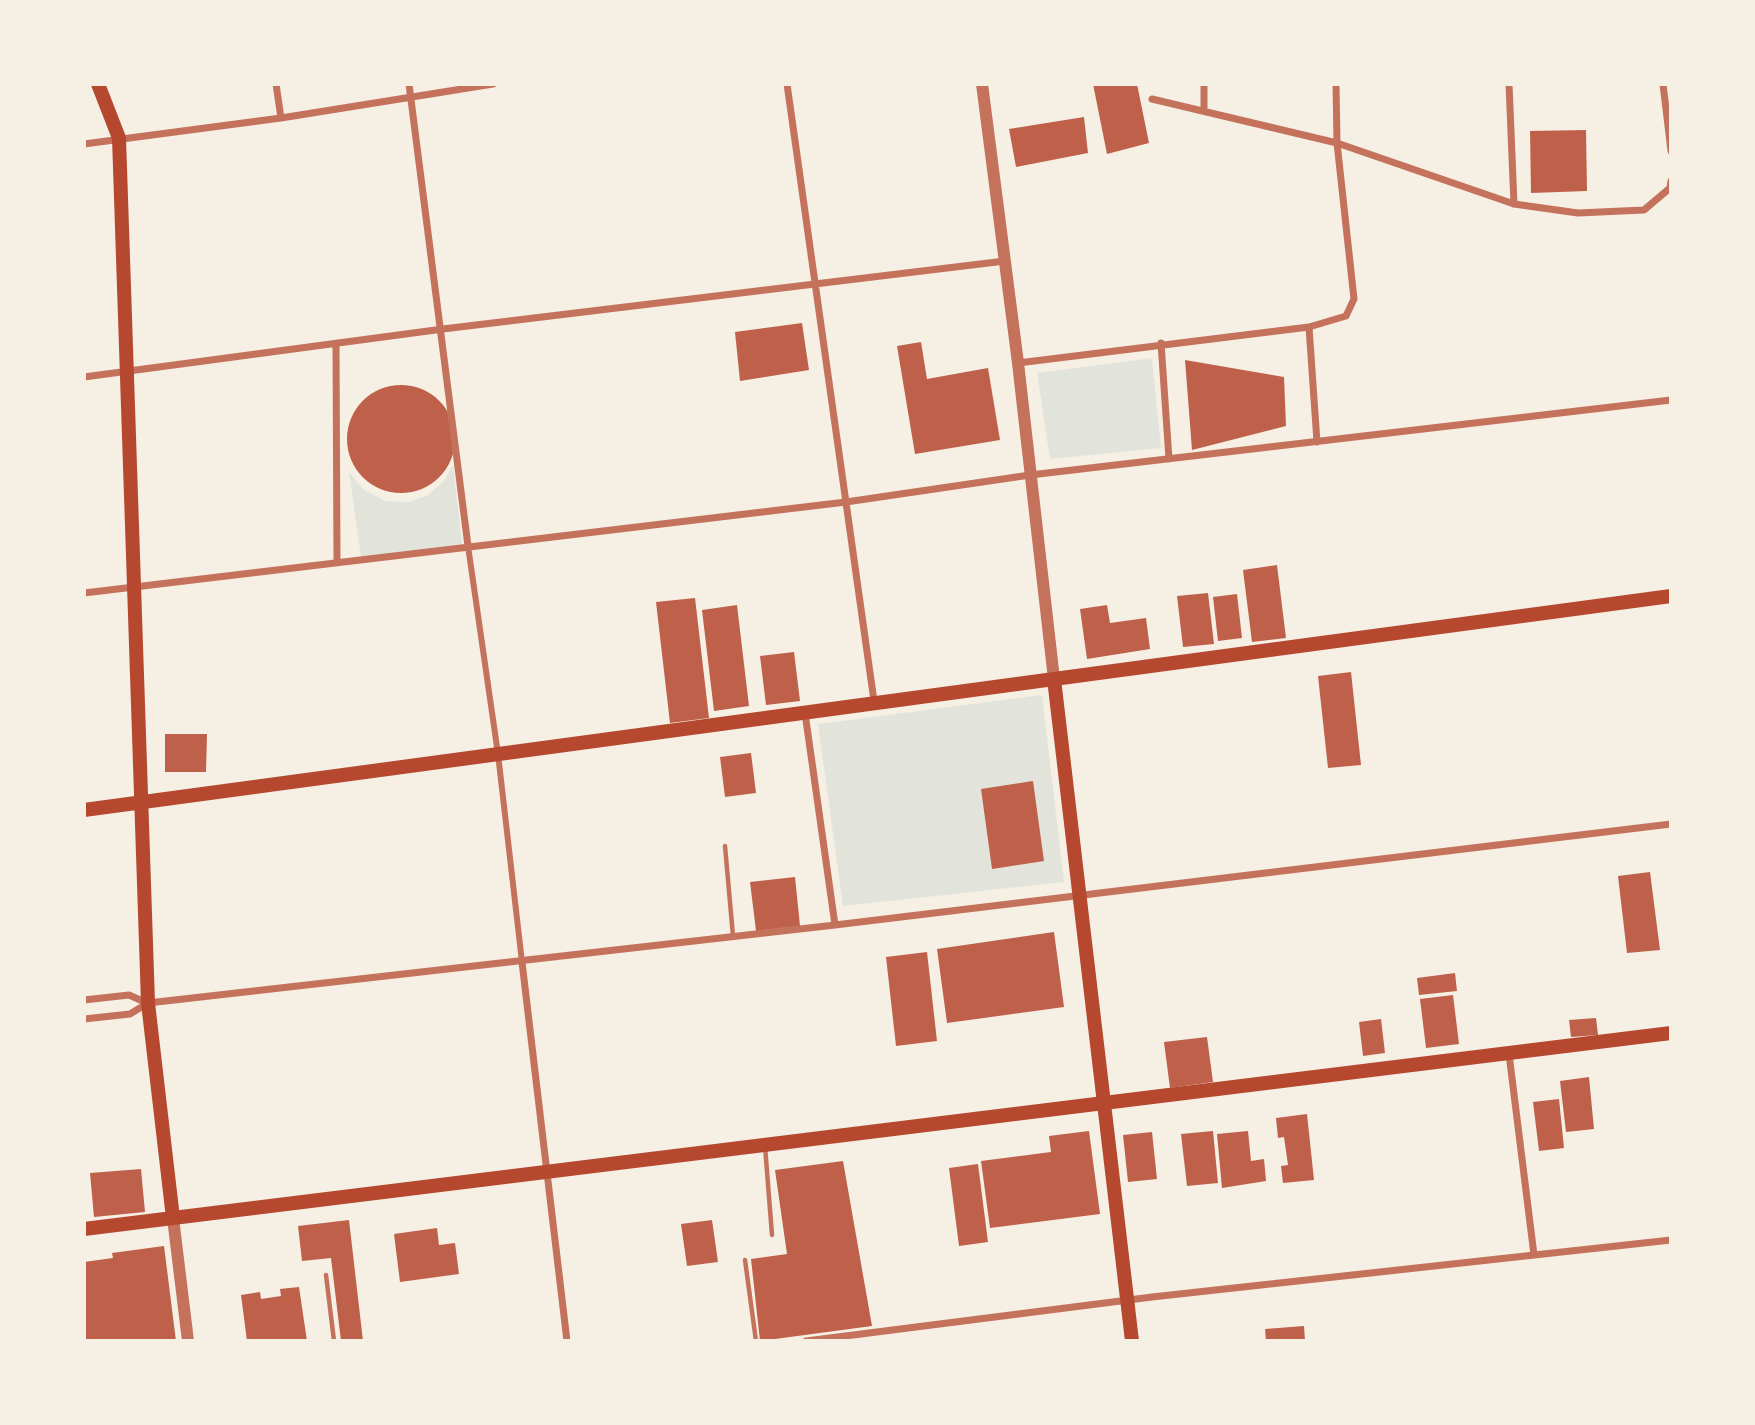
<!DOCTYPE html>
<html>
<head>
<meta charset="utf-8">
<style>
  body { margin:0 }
  #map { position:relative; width:1755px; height:1425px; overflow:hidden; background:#f6efe4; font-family:Figtree,sans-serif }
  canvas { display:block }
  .frame { position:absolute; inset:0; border:86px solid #f6efe4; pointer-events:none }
</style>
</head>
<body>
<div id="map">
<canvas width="1755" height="1425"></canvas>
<div class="frame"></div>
</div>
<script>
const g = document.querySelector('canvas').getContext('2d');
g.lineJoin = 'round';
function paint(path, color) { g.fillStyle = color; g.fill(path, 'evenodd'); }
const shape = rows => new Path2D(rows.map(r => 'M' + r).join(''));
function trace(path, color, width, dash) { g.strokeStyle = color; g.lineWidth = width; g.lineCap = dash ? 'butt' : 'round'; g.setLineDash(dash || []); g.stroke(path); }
const green = shape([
  [1152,358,1161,448,1050,459,1037,373],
  [453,465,462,544,361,557,349,472,364,490,385,501,409,502,428,495,443,482],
  [1042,695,1064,882,843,906,818,724]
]);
const building = shape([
  [1093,84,1137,84,1149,143,1107,154],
  [1084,117,1088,153,1016,167,1009,129],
  [1586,130,1587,191,1531,193,1530,131],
  [802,323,809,370,740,381,735,332],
  [921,342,927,379,988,368,1000,440,915,454,897,346],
  [1185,360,1284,377,1286,426,1192,450],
  '347 439a54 54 0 1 1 108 0a54 54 0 1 1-108 0Z',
  [1277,565,1286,638,1252,642,1243,570],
  [1208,593,1214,644,1183,647,1177,596],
  [1237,594,1242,638,1218,641,1213,597],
  [695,598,709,718,670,723,656,602],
  [737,605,749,706,714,711,702,610],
  [1107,605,1110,623,1146,618,1150,649,1087,659,1080,609],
  [794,652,800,701,766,705,760,656],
  [1351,672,1361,765,1328,768,1318,676],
  [165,734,207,734,206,772,165,772],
  [751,753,756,793,725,797,720,757],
  [1033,781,1044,861,992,869,981,789],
  [1650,872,1660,950,1627,953,1618,876],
  [795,877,800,926,756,931,750,882],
  [1054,932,1064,1007,947,1023,937,949],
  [927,952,937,1041,896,1046,886,957],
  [1455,973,1457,991,1419,995,1417,978],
  [1453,995,1459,1044,1426,1048,1420,999],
  [1596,1018,1598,1035,1571,1037,1569,1020],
  [1381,1019,1385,1053,1363,1056,1359,1022],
  [1207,1037,1213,1082,1170,1088,1164,1042],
  [1589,1077,1594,1129,1566,1132,1560,1081],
  [1559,1099,1564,1148,1539,1151,1533,1102],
  [1307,1114,1314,1180,1283,1183,1281,1166,1288,1165,1284,1137,1278,1138,1276,1118],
  [1089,1131,1100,1214,990,1228,981,1161,1051,1152,1049,1136],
  [1213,1131,1218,1183,1187,1186,1181,1134],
  [1248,1131,1251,1161,1264,1159,1266,1181,1222,1188,1217,1134],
  [1152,1132,1157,1179,1128,1182,1123,1135],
  [843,1161,872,1326,760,1341,751,1259,787,1254,775,1170],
  [978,1164,988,1242,959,1246,949,1168],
  [141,1169,145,1212,94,1217,90,1173],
  [349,1220,363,1341,341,1341,331,1258,302,1261,298,1226],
  [712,1220,718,1262,687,1266,681,1224],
  [437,1228,439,1245,455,1243,459,1274,400,1282,394,1234],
  [164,1246,176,1341,84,1341,84,1262,113,1258,112,1253],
  [299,1287,307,1341,247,1341,241,1295,260,1292,261,1299,281,1296,280,1289],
  [1304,1326,1305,1341,1266,1341,1265,1329]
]);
const service = shape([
  [725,846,733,936],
  [765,1146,772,1235],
  [745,1260,756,1341],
  [326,1275,334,1341]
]);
const pedestrian = shape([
  [468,546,498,754,522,962]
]);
const minor = shape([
  [276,84,281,118],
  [409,84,468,546],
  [787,84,874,701],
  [1204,84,1204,110],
  [1509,84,1514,204],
  [1663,84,1671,151],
  [1152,99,1337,143,1514,204,1578,213,1644,210,1670,188,1671,181],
  [84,144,281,118,493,84],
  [1161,343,1169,459],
  [336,344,337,562],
  [1018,363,1309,327],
  [84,377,443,329,1005,261],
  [1317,442,1309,327,1346,316,1354,299,1337,143,1336,84],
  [84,593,846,502,1030,475,1671,400],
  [805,713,835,925],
  [522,962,567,1341],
  [84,1000,129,995,147,1003],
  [84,1019,130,1014,148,1003,835,925,1671,824],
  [1509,1054,1534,1255],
  [806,1341,1152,1297,1671,1240]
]);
const tertiary = shape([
  [982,84,1018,363,1054,679],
  [173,1218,188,1341]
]);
const secondary = shape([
  [98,84,119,138,148,1003,173,1218],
  [84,810,1054,679],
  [84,1229,1104,1103]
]);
const primary = shape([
  [1104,1103,1671,1033],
  [1132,1341,1054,679,1671,596]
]);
paint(green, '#e2e4dc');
paint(building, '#bf614a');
trace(service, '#c5725c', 4.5);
trace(pedestrian, '#c5725c', 6);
trace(minor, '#c5725c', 7);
trace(tertiary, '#c5725c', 12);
trace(secondary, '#b5482f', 14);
trace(primary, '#b5482f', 14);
</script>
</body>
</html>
